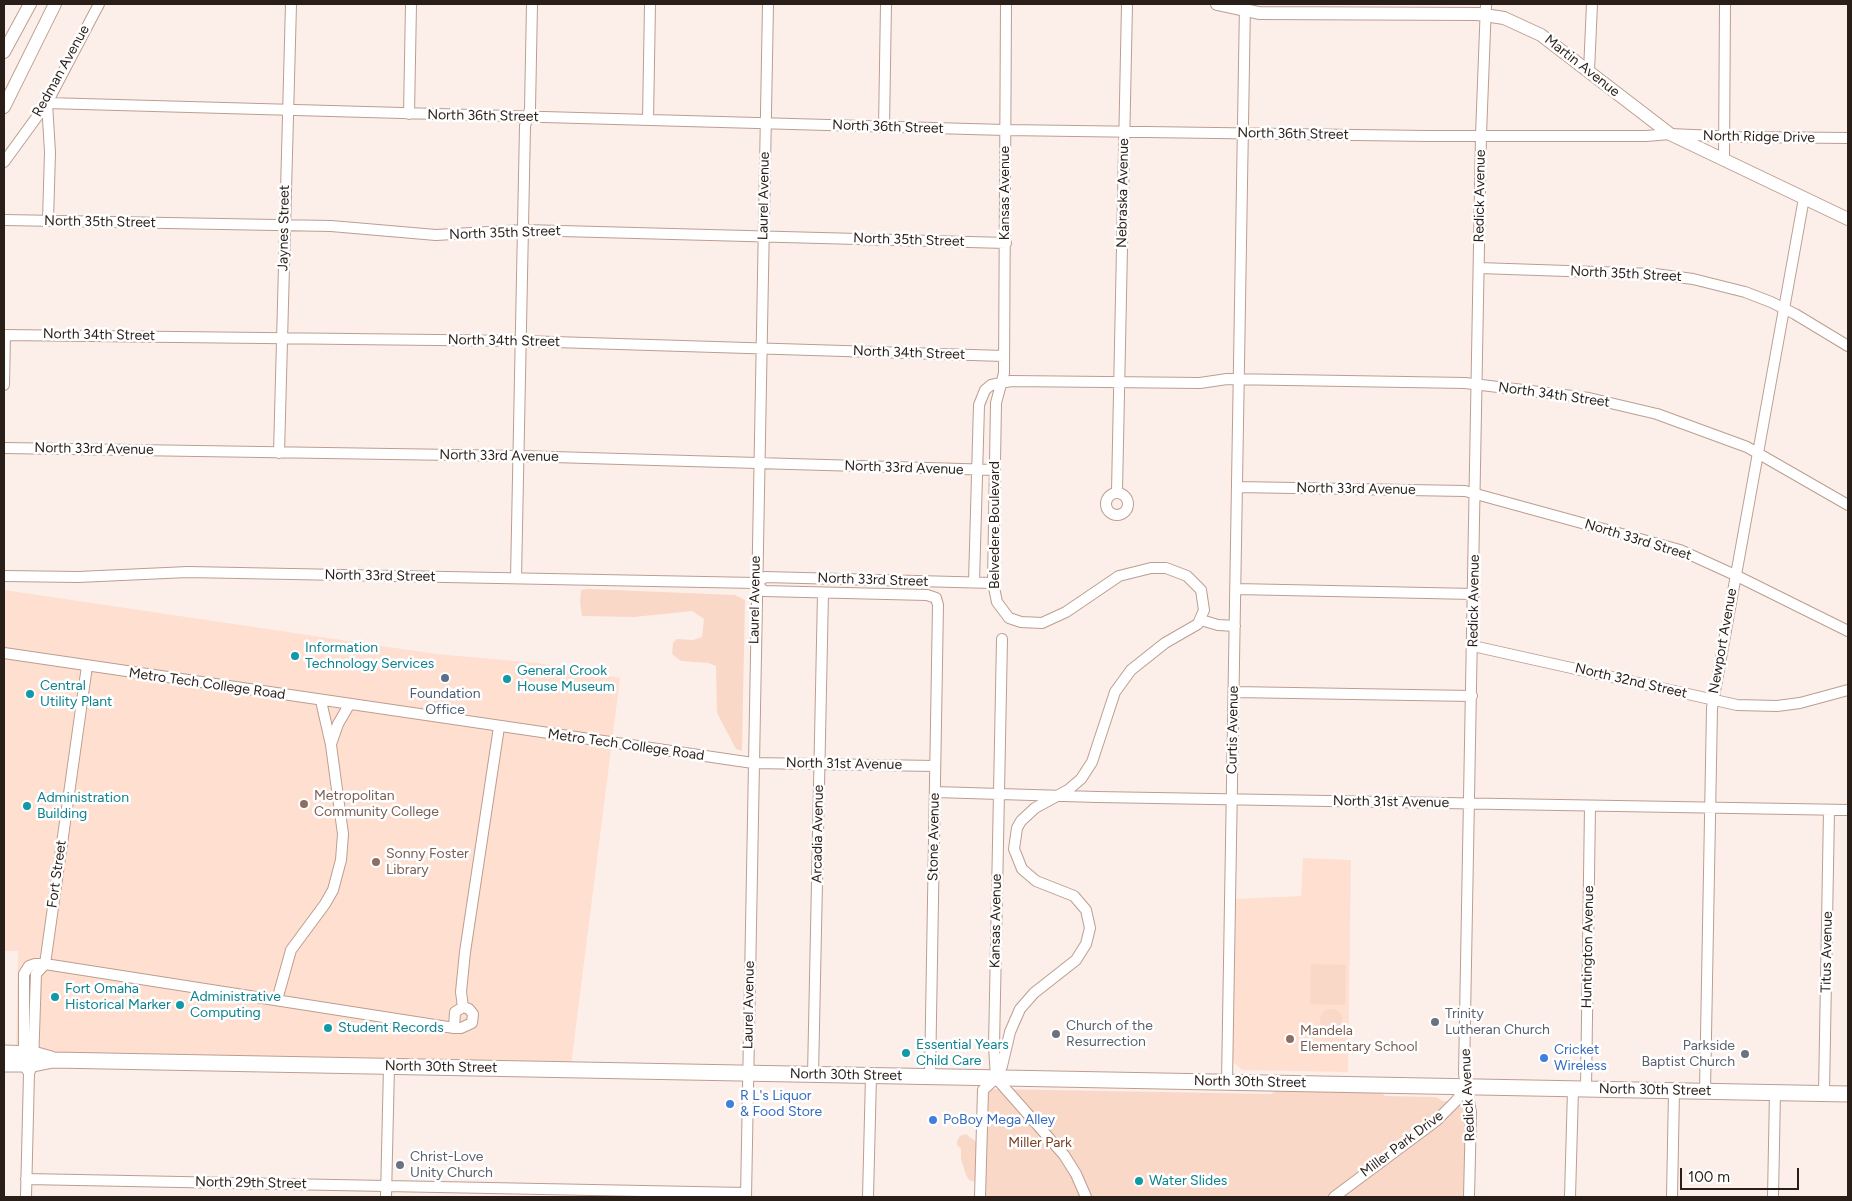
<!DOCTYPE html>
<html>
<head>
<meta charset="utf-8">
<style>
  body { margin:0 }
  #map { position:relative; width:1852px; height:1201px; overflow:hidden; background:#fcefe9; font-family:Figtree,sans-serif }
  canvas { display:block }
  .frame { position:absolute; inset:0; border:5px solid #291e18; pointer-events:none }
  .scale { position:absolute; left:1680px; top:1168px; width:119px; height:22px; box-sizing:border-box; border:2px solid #291e18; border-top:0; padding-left:6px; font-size:15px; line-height:18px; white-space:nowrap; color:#291e18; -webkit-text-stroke:4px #fff; paint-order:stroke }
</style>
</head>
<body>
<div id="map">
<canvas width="1852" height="1201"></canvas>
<div class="frame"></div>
<div class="scale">100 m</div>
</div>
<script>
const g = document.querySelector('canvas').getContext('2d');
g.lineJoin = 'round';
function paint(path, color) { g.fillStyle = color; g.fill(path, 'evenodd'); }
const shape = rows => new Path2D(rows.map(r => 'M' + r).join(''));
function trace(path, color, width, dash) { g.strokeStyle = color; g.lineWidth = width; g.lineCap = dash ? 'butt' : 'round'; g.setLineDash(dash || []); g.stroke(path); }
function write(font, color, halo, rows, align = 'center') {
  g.font = font + ' Figtree,sans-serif'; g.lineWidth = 5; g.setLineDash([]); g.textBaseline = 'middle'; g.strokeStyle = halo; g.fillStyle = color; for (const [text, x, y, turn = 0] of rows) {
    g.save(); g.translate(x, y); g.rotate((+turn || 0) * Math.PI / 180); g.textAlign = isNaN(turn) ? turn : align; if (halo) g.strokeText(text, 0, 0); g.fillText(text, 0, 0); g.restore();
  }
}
const built = shape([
  [4,590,436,654,538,663,620,678,571,1065,16,1052,18,951,4,951],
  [1303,858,1351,860,1348,1072,1242,1070,1232,1061,1236,899,1301,896]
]);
const green = shape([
  [588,589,735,595,745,600,742,751,736,749,717,713,716,666,708,663,681,661,672,654,673,643,677,639,693,640,702,637,704,619,692,611,634,617,582,616,580,602,581,590],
  [1311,964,1346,965,1345,1005,1310,1004],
  '1320 1020a11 11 0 1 1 22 0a11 11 0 1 1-22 0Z',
  [1281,1088,1381,1092,1385,1096,1436,1097,1443,1101,1464,1101,1467,1111,1465,1197,980,1197,976,1182,969,1180,966,1175,961,1159,961,1149,957,1145,957,1141,960,1136,966,1134,984,1148,987,1092,993,1089,1271,1094]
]);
const minor = shape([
  [1589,71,1592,4],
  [409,114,411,4],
  [648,120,650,4],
  [884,127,886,4],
  [1724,158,1725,4],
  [4,162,47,103,99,4],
  [4,220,331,226,436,235,524,230,1006,243],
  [48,221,50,152,47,103,1005,130,1427,136,1646,136,1670,134,1740,137,1848,138],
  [1479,268,1655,274,1693,279,1745,292,1771,302,1795,314,1848,346],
  [4,335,522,341,1004,356],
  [4,385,5,335],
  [4,448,519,456,995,470],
  [279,453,291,4],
  [1237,487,1465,491,1680,550,1735,575,1848,631],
  [1117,491,1127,4],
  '1106 504a11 11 0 1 1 22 0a11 11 0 1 1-22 0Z',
  [4,576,78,577,188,572,756,583,764,591,927,595,936,598,938,605,930,1077],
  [516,578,525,126,530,109,532,4],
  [974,582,979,405,985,390,991,385,1011,381,1200,383,1227,379,1465,383,1589,398,1657,414,1747,447,1848,505],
  [756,583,765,577,993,583],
  [1236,589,1474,594],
  [1201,620,1218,625,1235,626],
  [1473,646,1737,705,1777,706,1800,703,1848,690],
  [4,653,753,763,935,766],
  [1234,692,1472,696],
  [331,744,338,724,349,705],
  [935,792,1097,797,1848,810],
  [277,1000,291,950,325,904,333,890,341,860,343,834,331,745,321,701],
  [463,1007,461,992,465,952,499,727],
  [29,1073,24,1065,24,974,29,966,35,964,45,964,454,1028,461,1028,472,1023,473,1014,469,1009,463,1007,455,1012,454,1028],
  [813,1075,823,593],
  [996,1077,994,1047,1002,639],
  [996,1078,1064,1155,1076,1174,1086,1197],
  [1227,1082,1245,4],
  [1586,1089,1590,806],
  [1705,1091,1712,708,1804,198],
  [1824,1093,1829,810],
  [26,1179,746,1193],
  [26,1197,29,1073,33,1064,36,974,45,964,87,666],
  [386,1197,389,1066],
  [746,1197,768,4],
  [868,1197,871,1076],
  [980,1197,983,1090,996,1078,1002,1066,1010,1032,1020,1009,1034,993,1076,960,1086,944,1090,928,1086,910,1074,896,1036,881,1022,869,1014,849,1017,828,1021,821,1035,808,1068,790,1081,779,1092,762,1115,692,1131,670,1165,643,1198,624,1204,610,1201,590,1187,576,1166,568,1151,568,1119,576,1066,612,1042,623,1021,622,1009,618,997,602,993,583,996,403,1004,373,1006,4],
  [1334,1197,1436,1121,1456,1101,1466,1087],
  [1469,1197,1471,1112,1464,1074,1481,135,1486,4],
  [1570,1197,1573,1089],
  [1672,1197,1674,1091],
  [1773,1197,1775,1092]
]);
const major = shape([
  [1217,4,1259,13,1478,14,1504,18,1541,35,1670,134,1848,219],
  [4,52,30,4],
  [4,107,55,4]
]);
const highway = shape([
  [4,1053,33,1054,51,1059],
  [4,1064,33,1064,53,1060,1848,1094]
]);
const markers = [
  [295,656,5,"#0f9aa8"],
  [445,678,5,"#5c6f8a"],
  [507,679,5,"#0f9aa8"],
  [30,694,5,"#0f9aa8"],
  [304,804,5,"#8d6e63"],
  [27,806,5,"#0f9aa8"],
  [376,862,5,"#8d6e63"],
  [55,997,5,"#0f9aa8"],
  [180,1005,5,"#0f9aa8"],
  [1435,1022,5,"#6b7280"],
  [328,1028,5,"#0f9aa8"],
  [1056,1034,5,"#6b7280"],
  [1290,1039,5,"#8d6e63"],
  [906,1053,5,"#0f9aa8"],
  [1745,1054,5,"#6b7280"],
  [1544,1058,5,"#3f7fe0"],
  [730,1104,5,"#3f7fe0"],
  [933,1120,5,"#3f7fe0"],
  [400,1165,5,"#6b7280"],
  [1139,1181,5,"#0f9aa8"]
];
const streetNames = [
  ["Martin Avenue",1582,66,38],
  ["Redman Avenue",61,71,-61],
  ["North 36th Street",483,116,1],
  ["North 36th Street",888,127,2],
  ["North 36th Street",1293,134,1],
  ["North Ridge Drive",1759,137,1],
  ["Kansas Avenue",1005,193,-90],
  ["Nebraska Avenue",1123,193,-89],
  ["Laurel Avenue",764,196,-89],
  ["Redick Avenue",1480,196,-89],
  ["North 35th Street",100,222,1],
  ["Jaynes Street",284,228,-89],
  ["North 35th Street",505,233,-2],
  ["North 35th Street",909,240,2],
  ["North 35th Street",1626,274,3],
  ["North 34th Street",99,335,1],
  ["North 34th Street",504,341,1],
  ["North 34th Street",909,353,2],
  ["North 34th Street",1554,395,8],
  ["North 33rd Avenue",94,449,1],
  ["North 33rd Avenue",499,456,1],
  ["North 33rd Avenue",904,468,2],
  ["North 33rd Avenue",1356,489,1],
  ["Belvedere Boulevard",995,525,-90],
  ["North 33rd Street",1638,540,17],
  ["North 33rd Street",380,576,1],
  ["North 33rd Street",873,580,2],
  ["Laurel Avenue",755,600,-89],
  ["Redick Avenue",1474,601,-89],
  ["Newport Avenue",1723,641,-80],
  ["North 32nd Street",1631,681,13],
  ["Metro Tech College Road",207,684,8],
  ["Curtis Avenue",1233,730,-89],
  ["Metro Tech College Road",626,745,8],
  ["North 31st Avenue",844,764,1],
  ["North 31st Avenue",1391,802,1],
  ["Arcadia Avenue",818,834,-89],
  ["Stone Avenue",934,837,-89],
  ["Fort Street",57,874,-82],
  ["Kansas Avenue",996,921,-89],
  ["Huntington Avenue",1588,947,-89],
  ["Titus Avenue",1827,952,-89],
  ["Laurel Avenue",749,1005,-89],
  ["North 30th Street",441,1067,1],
  ["North 30th Street",846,1075,1],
  ["North 30th Street",1250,1082,1],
  ["North 30th Street",1655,1090,1],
  ["Redick Avenue",1468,1095,-93],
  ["Miller Park Drive",1402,1144,-37],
  ["North 29th Street",251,1183,1]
];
const cultureNames = [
  ["Information",305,648],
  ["Technology Services",305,664],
  ["General Crook",517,671],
  ["House Museum",517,687],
  ["Central",40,686],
  ["Utility Plant",40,702],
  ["Administration",37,798],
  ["Building",37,814],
  ["Fort Omaha",65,989],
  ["Historical Marker",65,1005],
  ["Administrative",190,997],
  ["Computing",190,1013],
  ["Student Records",338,1028],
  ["Essential Years",916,1045],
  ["Child Care",916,1061],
  ["Water Slides",1149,1181]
];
const serviceNames = [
  ["Foundation",445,694],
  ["Office",445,710]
];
const educationNames = [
  ["Metropolitan",314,796],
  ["Community College",314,812],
  ["Sonny Foster",386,854],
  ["Library",386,870],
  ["Mandela",1300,1031],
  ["Elementary School",1300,1047]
];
const worshipNames = [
  ["Trinity",1445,1014],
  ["Lutheran Church",1445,1030],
  ["Church of the",1066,1026],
  ["Resurrection",1066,1042],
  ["Parkside",1735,1046,"right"],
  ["Baptist Church",1735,1062,"right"],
  ["Christ-Love",410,1157],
  ["Unity Church",410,1173]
];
const shopNames = [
  ["Cricket",1554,1050],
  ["Wireless",1554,1066],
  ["R L's Liquor",740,1096],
  ["& Food Store",740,1112],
  ["PoBoy Mega Alley",943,1120]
];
const parkNames = [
  ["Miller Park",1040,1143]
];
paint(built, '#fedfd0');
paint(green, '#fad8c8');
trace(minor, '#bc9e90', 12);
trace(major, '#bc9e90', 14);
trace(highway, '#bc9e90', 17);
trace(minor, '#fff', 10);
trace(major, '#fff', 12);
trace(highway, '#fff', 15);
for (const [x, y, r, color] of markers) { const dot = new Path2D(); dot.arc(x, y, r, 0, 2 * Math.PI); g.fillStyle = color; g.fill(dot); trace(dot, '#fff', 2); }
write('14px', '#291e18', '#fff', streetNames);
write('14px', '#0d838f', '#fff', cultureNames, 'left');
write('14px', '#4e5e75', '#fff', serviceNames);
write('14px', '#785e54', '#fff', educationNames, 'left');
write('14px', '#5b616d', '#fff', worshipNames, 'left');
write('14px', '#366cbe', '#fff', shopNames, 'left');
write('14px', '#7a4123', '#fff', parkNames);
</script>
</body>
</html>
